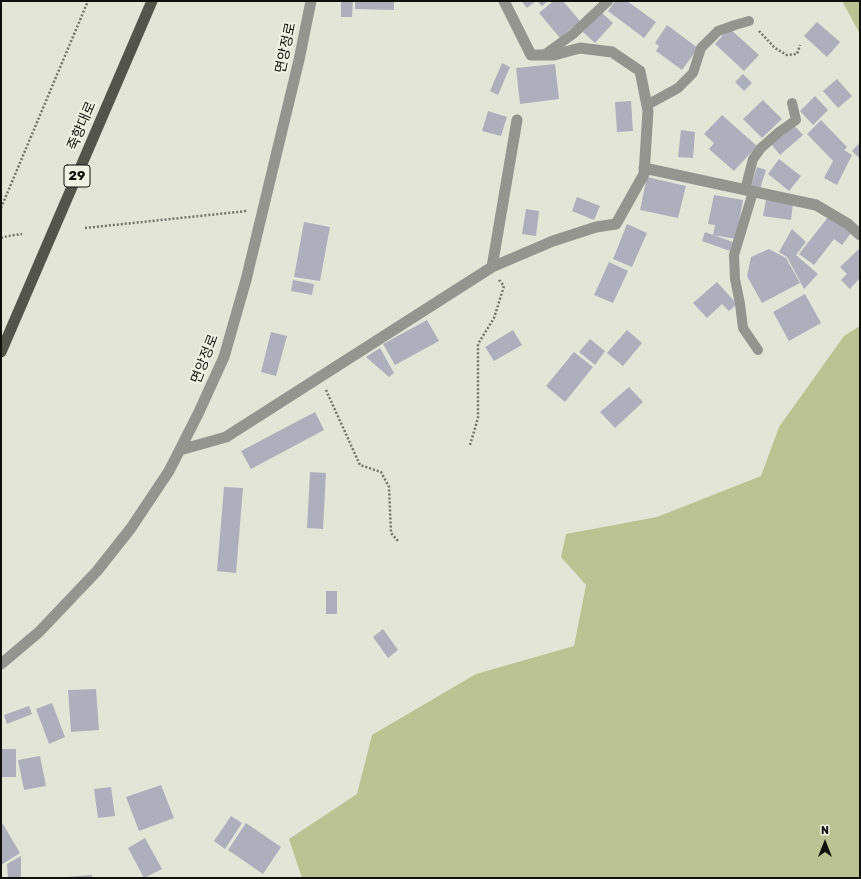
<!DOCTYPE html>
<html>
<head>
<meta charset="utf-8">
<style>
  body { margin:0 }
  #map { position:relative; width:861px; height:879px; overflow:hidden; background:#e3e6d7; font-family:Rubik,sans-serif }
  canvas { display:block }
  .frame { position:absolute; inset:0; border:2px solid #0f100b; pointer-events:none }
  .north { position:absolute; left:805px; top:823px; width:40px; height:40px; -webkit-text-stroke:3px #f0f3e4; paint-order:stroke; rotate:0deg; font-size:11px; font-weight:700; line-height:16px; text-align:center; color:#0f100b }
  .north::after { content:''; display:block; margin:auto; width:14px; height:18px; background:#0f100b; clip-path:polygon(50% 0,100% 100%,50% 72%,0 100%) }
</style>
</head>
<body>
<div id="map">
<canvas width="861" height="879"></canvas>
<div class="frame"></div>
<div class="north">N</div>
</div>
<script>
const g = document.querySelector('canvas').getContext('2d');
g.lineJoin = 'round';
function paint(path, color) { g.fillStyle = color; g.fill(path, 'evenodd'); }
const shape = rows => new Path2D(rows.map(r => 'M' + r).join(''));
function trace(path, color, width, dash) { g.strokeStyle = color; g.lineWidth = width; g.lineCap = dash ? 'butt' : 'round'; g.setLineDash(dash || []); g.stroke(path); }
function write(font, color, halo, rows, align = 'center') {
  g.font = font + ' Rubik,"Noto Sans KR",sans-serif'; g.lineWidth = 4; g.setLineDash([]); g.textBaseline = 'middle'; g.strokeStyle = halo; g.fillStyle = color; for (const [text, x, y, turn = 0] of rows) {
    g.save(); g.translate(x, y); g.rotate((+turn || 0) * Math.PI / 180); g.textAlign = isNaN(turn) ? turn : align; if (halo) g.strokeText(text, 0, 0); g.fillText(text, 0, 0); g.restore();
  }
}
const green = shape([
  [842,1,860,1,860,34],
  [860,326,860,878,302,878,289,839,357,794,372,735,476,674,574,646,586,585,561,557,566,534,657,517,761,476,779,427,844,336]
]);
const building = shape([
  [341,1,353,1,352,17,341,17],
  [355,1,394,1,394,10,355,9],
  [523,1,536,1,527,8,522,2],
  [537,1,548,1,542,6],
  [553,1,563,1,580,21,560,38,539,13],
  [615,1,627,1,656,22,644,38,608,11],
  [601,12,613,23,595,43,583,32],
  [817,22,840,42,827,57,804,36],
  [667,25,698,48,682,70,656,51,659,46,655,43],
  [729,28,759,55,744,71,715,44],
  [502,63,510,67,498,95,490,91],
  [555,64,559,99,520,104,516,68],
  [743,74,752,83,744,91,735,82],
  [837,79,852,96,838,108,823,91],
  [815,96,828,110,813,125,800,111],
  [763,100,782,119,762,138,743,119],
  [631,101,633,131,617,132,615,102],
  [488,111,507,117,501,136,482,131],
  [722,115,757,146,734,171,709,149,714,143,704,134],
  [821,120,847,147,844,150,852,155,837,185,824,178,833,161,807,134],
  [794,125,803,135,780,155,771,144],
  [681,130,695,132,693,158,678,157],
  [860,142,860,159,852,151],
  [779,159,801,176,789,191,768,174],
  [757,167,766,170,760,189,751,186],
  [647,177,686,186,678,218,640,210],
  [714,195,743,200,736,239,713,235,715,225,708,224],
  [577,197,600,206,594,220,572,211],
  [766,200,793,203,791,220,763,216],
  [526,209,539,211,536,236,522,234],
  [829,216,851,233,842,245,834,239,814,265,799,254],
  [304,222,330,227,320,281,294,277],
  [627,224,647,233,632,267,613,259],
  [792,229,806,242,796,255,818,274,804,289,787,257,779,252],
  [705,232,733,242,730,251,702,241],
  [860,248,860,278,850,289,841,280,847,274,840,267],
  [769,249,786,258,800,283,762,303,747,276,751,257],
  [609,262,628,271,613,303,594,295],
  [293,280,314,284,312,295,291,291],
  [717,282,737,304,729,311,722,304,707,318,693,303],
  [805,294,821,323,789,341,773,312],
  [427,320,439,341,395,365,383,344],
  [513,330,522,345,494,361,485,347],
  [627,330,642,343,623,366,607,353],
  [271,332,287,336,276,376,261,372],
  [590,339,605,351,595,365,579,352],
  [380,348,394,373,389,377,366,357],
  [574,352,593,367,565,402,546,386],
  [629,387,643,402,615,428,600,412],
  [315,412,324,430,251,469,241,451],
  [310,472,326,473,323,529,307,528],
  [224,487,243,488,236,573,217,571],
  [326,591,337,591,337,614,326,614],
  [383,629,398,650,388,658,373,637],
  [96,689,99,730,71,732,68,690],
  [52,703,65,737,49,744,36,709],
  [29,706,32,714,7,724,4,715],
  [1,749,16,749,16,777,1,777],
  [40,756,46,786,24,790,18,760],
  [161,785,174,818,139,831,126,797],
  [111,787,115,816,98,818,94,789],
  [231,816,242,823,225,849,214,841],
  [246,823,281,847,263,874,228,850],
  [3,824,20,853,1,865,1,825],
  [145,838,162,869,144,878,128,848],
  [21,856,21,878,8,878,7,864],
  [92,875,92,878,67,878,67,877]
]);
const path = shape([
  [759,31,775,48,787,55,797,54,800,45],
  [1,208,88,1],
  [85,228,247,211],
  [1,238,8,236,22,234],
  [326,390,360,465,381,472,389,487,391,533,398,541],
  [470,445,478,418,478,344,494,318,504,286,499,280]
]);
const service = shape([
  [544,55,573,34,608,1],
  [647,105,678,88,693,73,701,48,718,31,735,25,749,21],
  [745,190,753,159,761,148,779,132,796,120,792,103],
  [753,192,734,255,735,279,740,304,743,328,758,350]
]);
const minor = shape([
  [644,168,816,205,848,224,860,235],
  [492,267,553,241,596,227,616,224,644,174,648,111,640,71,612,52,580,48,554,55,531,55,504,1],
  [180,450,226,437,492,267,517,120],
  [1,664,39,632,97,571,131,528,169,471,198,414,224,357,246,280,299,60,311,1]
]);
const primary = shape([
  [1,352,152,1]
]);
const shields = [
  [77,176,26]
];
const shieldNames = [
  ["29",77,176]
];
const streetNames = [
  ["면앙정로",286,48,-78],
  ["죽향대로",82,126,-67],
  ["면앙정로",205,359,-69]
];
paint(green, '#bbc392');
paint(building, '#adafbd');
trace(path, '#71736a', 2.5, [2, 2]);
trace(service, '#94958f', 10);
trace(minor, '#94958f', 11);
trace(primary, '#53554b', 11);
for (const [x, y, w] of shields) { const box = new Path2D(); box.roundRect(x - w / 2, y - 11, w, 22, 3); g.fillStyle = '#f0f3e4'; g.fill(box); trace(box, '#0f100b', 1); }
write('bold 13px', '#0f100b', null, shieldNames);
write('14px', '#0f100b', '#f0f3e4', streetNames);
</script>
</body>
</html>
